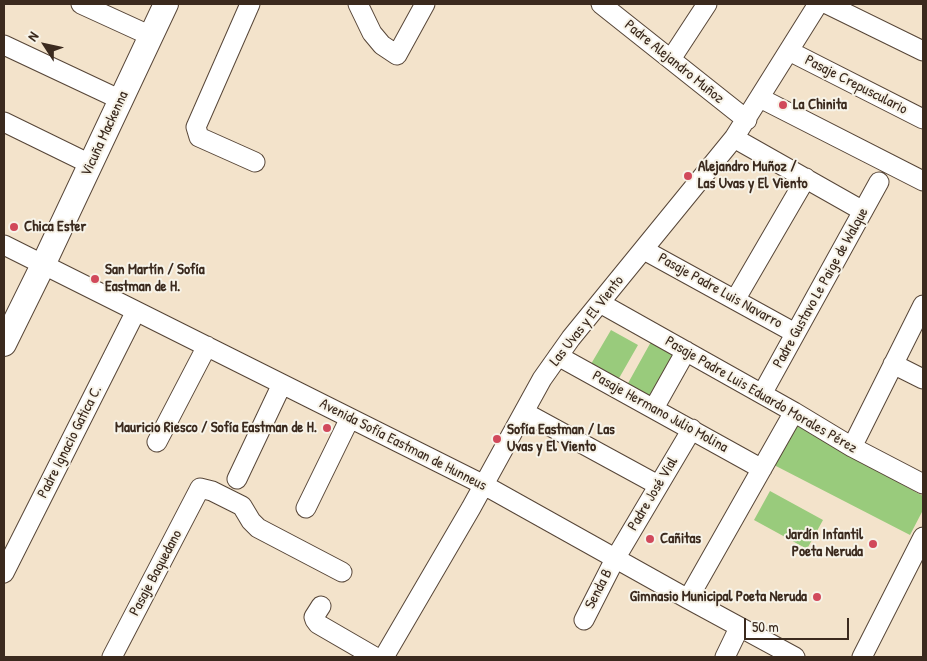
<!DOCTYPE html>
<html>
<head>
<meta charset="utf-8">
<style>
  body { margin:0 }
  #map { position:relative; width:927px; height:661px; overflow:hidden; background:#f3e3cb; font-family:"Patrick Hand",sans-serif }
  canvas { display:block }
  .frame { position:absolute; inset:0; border:5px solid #3b2a1e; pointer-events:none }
  .north { position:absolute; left:20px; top:20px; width:50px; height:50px; -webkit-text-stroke:4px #f7f3e8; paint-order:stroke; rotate:305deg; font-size:14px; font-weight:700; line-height:20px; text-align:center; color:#3b2a1e }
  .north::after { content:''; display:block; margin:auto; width:18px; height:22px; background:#3b2a1e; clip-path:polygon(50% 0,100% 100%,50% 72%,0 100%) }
  .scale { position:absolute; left:744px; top:618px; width:105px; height:22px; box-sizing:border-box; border:2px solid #3b2a1e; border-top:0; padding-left:6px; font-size:15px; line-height:18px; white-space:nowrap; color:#3b2a1e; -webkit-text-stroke:4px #f7f3e8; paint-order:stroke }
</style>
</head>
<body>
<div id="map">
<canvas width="927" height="661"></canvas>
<div class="frame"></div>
<div class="north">N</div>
<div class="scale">50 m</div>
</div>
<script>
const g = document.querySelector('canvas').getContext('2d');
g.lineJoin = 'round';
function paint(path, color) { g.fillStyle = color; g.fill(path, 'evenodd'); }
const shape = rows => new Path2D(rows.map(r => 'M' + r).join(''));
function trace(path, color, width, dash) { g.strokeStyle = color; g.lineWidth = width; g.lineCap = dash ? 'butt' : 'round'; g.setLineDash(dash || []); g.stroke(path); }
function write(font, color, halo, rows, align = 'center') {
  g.font = font + ' "Patrick Hand",sans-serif'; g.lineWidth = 4; g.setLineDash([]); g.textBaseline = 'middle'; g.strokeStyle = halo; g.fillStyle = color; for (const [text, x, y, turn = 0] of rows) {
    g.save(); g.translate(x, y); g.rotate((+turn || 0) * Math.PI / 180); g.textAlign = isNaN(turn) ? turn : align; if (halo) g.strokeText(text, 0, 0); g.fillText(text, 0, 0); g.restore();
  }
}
const green = shape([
  [611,330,638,345,618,380,591,364],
  [652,340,680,355,655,400,627,385],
  [796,425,923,496,923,510,910,535,774,465],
  [770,491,823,520,807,549,754,520]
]);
const minor = shape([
  [81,4,151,36],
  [250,4,196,127,199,137,255,162],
  [358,4,372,33,382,45,397,55,425,4],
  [601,4,747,120],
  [827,4,923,51],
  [4,45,121,100],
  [789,51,923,119],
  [671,59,707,4],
  [760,98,923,181],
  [4,122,90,164],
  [734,138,863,211],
  [4,245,484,485,688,599,795,657],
  [644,250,795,333],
  [735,300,806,178],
  [600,303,794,412,852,447,923,484],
  [558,356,762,469],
  [893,364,923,379],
  [762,394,879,182],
  [654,408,686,351],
  [524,412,658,485],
  [157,442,207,346],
  [852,447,923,305],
  [237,479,282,384],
  [306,508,350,418],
  [4,573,136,311],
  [688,599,794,412],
  [321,606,314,617,315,620,318,624,375,657],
  [584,620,615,559,692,429],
  [112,657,200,488,212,491,242,506,251,521,258,528,342,572],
  [384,657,471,508,542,379,571,338,734,138,818,4],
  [725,657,739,628],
  [862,657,923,537]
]);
const major = shape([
  [4,344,43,265,166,4]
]);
const markers = [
  [783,105,5,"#d1495b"],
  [688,176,5,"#d1495b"],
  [14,227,5,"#d1495b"],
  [95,279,5,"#d1495b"],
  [327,428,5,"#d1495b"],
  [497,439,5,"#d1495b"],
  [650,539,5,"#d1495b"],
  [873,544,5,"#d1495b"],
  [817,597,5,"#d1495b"]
];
const streetNames = [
  ["Padre Alejandro Muñoz",674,62,39],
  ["Pasaje Crepusculario",856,85,27],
  ["Vicuña Mackenna",105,134,-65],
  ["Padre Gustavo Le Paige de Walque",821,288,-61],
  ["Pasaje Padre Luis Navarro",720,291,29],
  ["Las Uvas y El Viento",587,321,-52],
  ["Pasaje Padre Luis Eduardo Morales Pérez",761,395,30],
  ["Pasaje Hermano Julio Molina",660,412,29],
  ["Padre Ignacio Gatica C.",70,442,-63],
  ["Avenida Sofía Eastman de Hunneus",403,445,27],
  ["Padre José Vial",653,494,-59],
  ["Pasaje Baquedano",156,573,-62],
  ["Senda B",599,589,-63]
];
const poiNames = [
  ["La Chinita",793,105],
  ["Alejandro Muñoz /",698,167],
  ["Las Uvas y El Viento",698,184],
  ["Chica Ester",24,227],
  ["San Martín / Sofía",105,270],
  ["Eastman de H.",105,287],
  ["Mauricio Riesco / Sofía Eastman de H.",317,428,"right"],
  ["Sofía Eastman / Las",507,430],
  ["Uvas y El Viento",507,447],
  ["Jardín Infantil",863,535,"right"],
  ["Poeta Neruda",863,552,"right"],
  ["Cañitas",660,539],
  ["Gimnasio Municipal Poeta Neruda",807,597,"right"]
];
paint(green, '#99cb7c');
trace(minor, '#574638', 21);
trace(major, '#574638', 26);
trace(minor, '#fff', 19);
trace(major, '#fff', 24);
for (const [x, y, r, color] of markers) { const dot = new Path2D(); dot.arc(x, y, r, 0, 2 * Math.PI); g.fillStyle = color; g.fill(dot); trace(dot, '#f7f3e8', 2); }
write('15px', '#3b2a1e', '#f7f3e8', streetNames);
write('bold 15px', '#3b2a1e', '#f7f3e8', poiNames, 'left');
</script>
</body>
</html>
